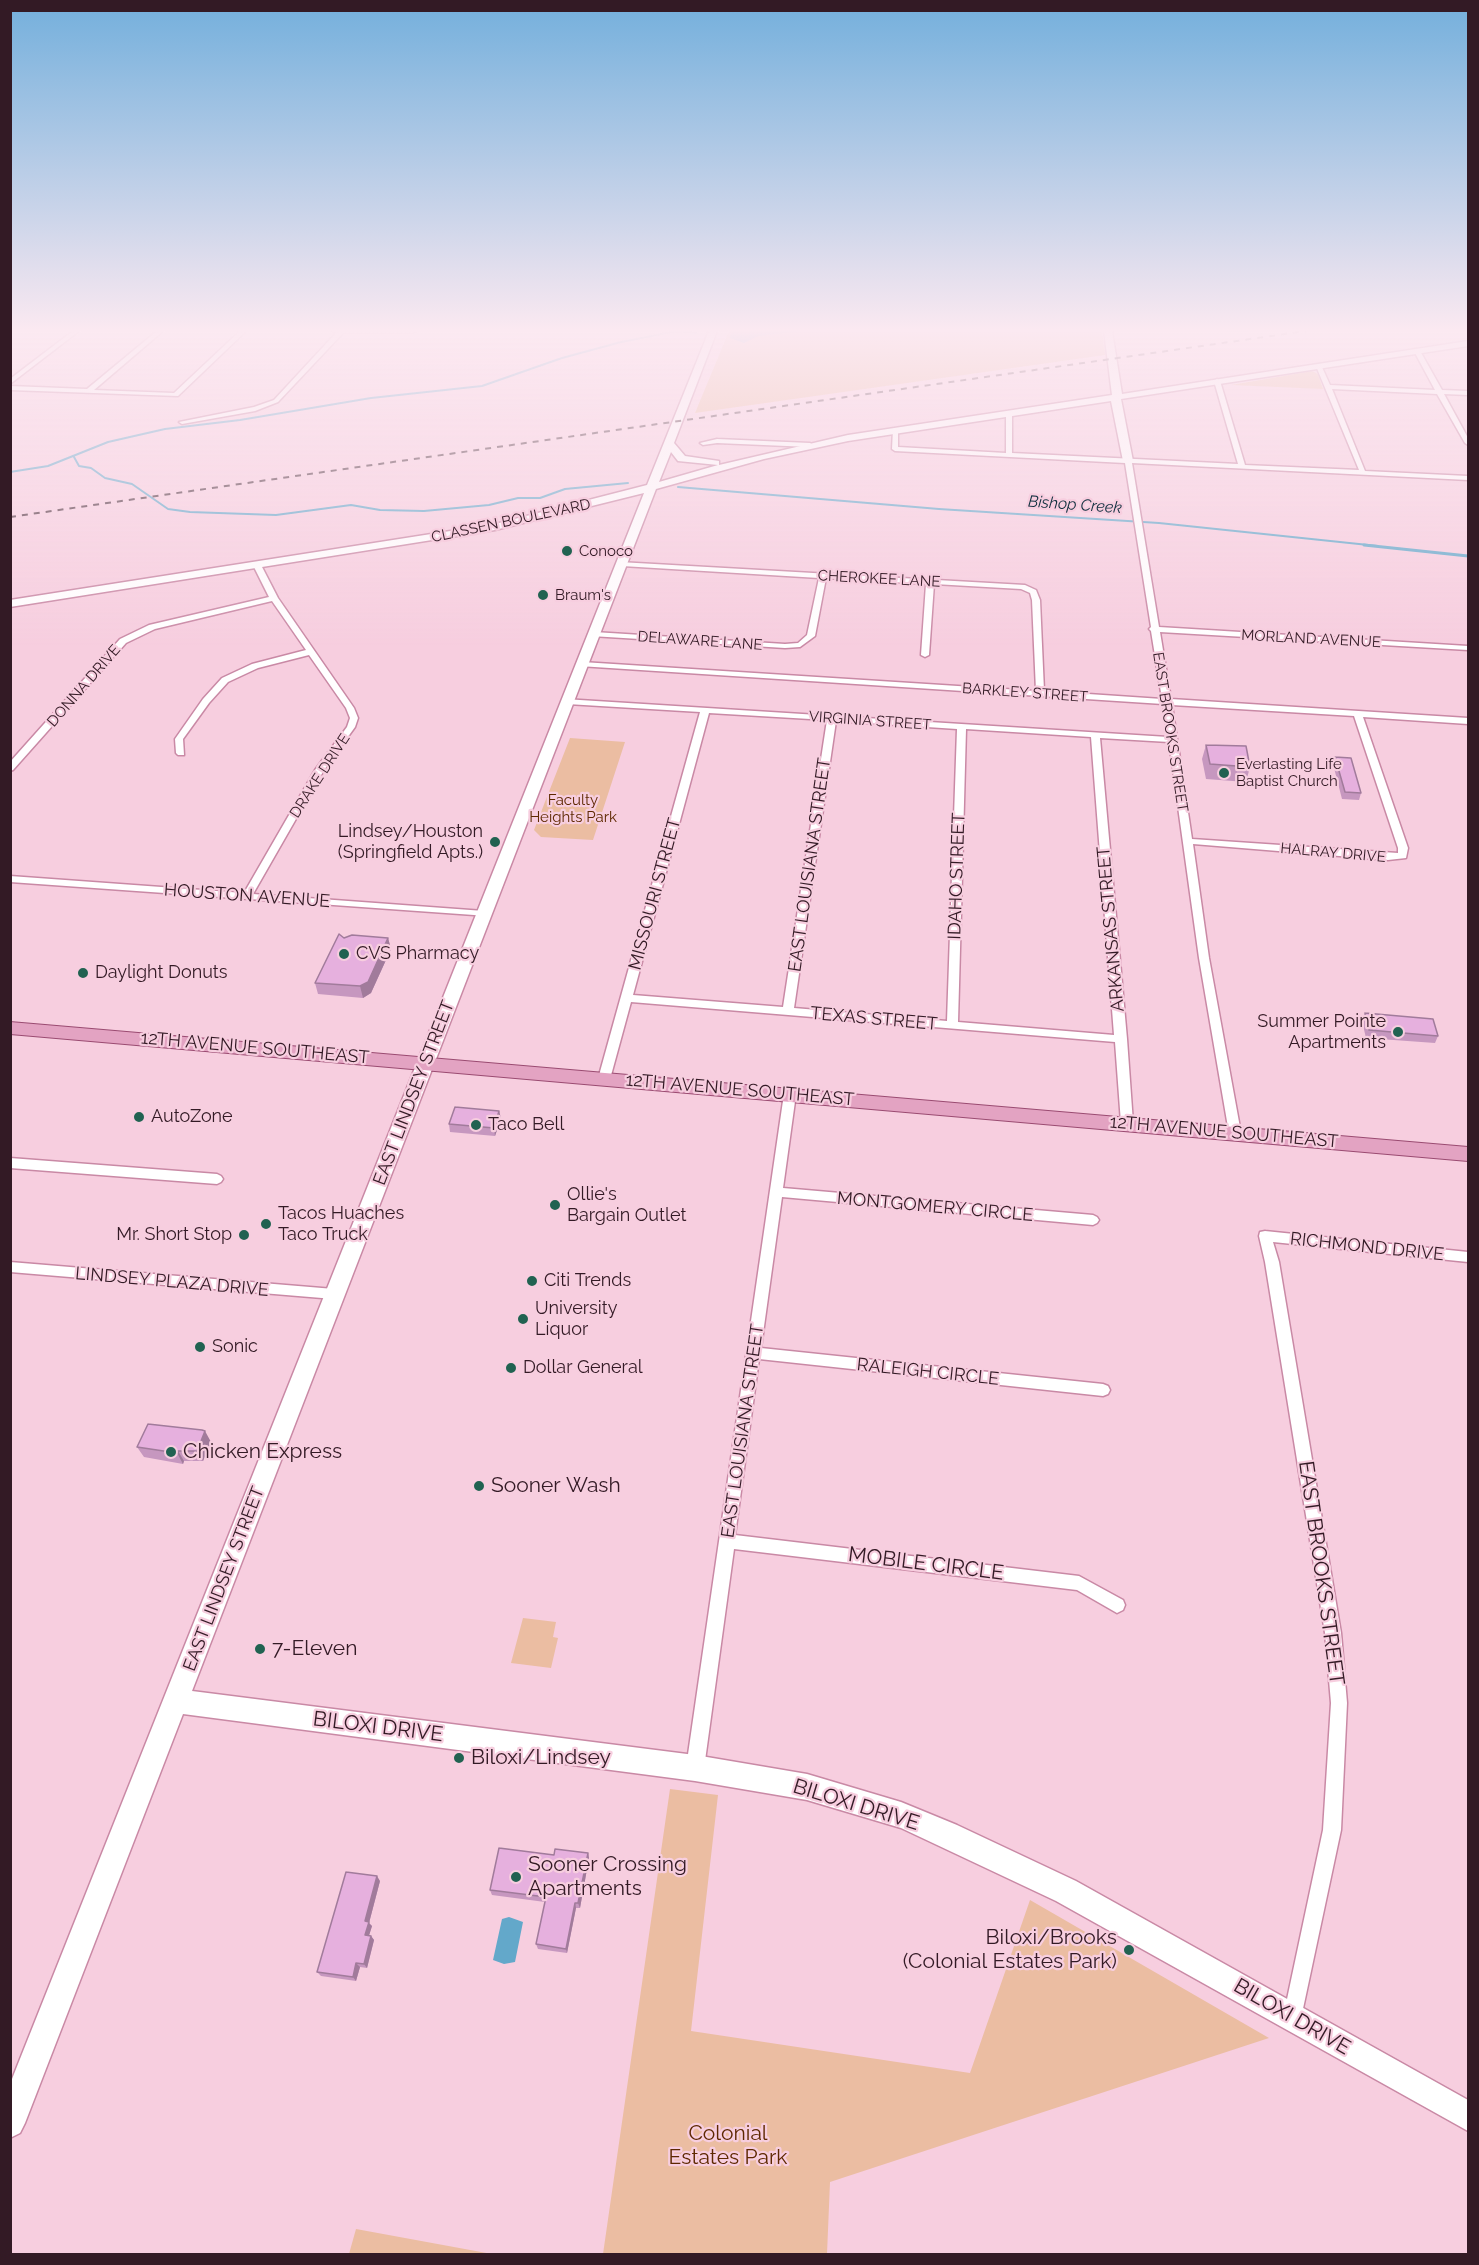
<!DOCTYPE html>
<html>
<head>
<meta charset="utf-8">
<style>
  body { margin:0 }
  #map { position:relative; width:1479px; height:2265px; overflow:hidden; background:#f7cedf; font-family:Raleway,sans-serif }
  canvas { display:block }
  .frame { position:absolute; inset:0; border:12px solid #331a25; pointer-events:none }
</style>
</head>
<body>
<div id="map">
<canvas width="1479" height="2265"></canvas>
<div class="frame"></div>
</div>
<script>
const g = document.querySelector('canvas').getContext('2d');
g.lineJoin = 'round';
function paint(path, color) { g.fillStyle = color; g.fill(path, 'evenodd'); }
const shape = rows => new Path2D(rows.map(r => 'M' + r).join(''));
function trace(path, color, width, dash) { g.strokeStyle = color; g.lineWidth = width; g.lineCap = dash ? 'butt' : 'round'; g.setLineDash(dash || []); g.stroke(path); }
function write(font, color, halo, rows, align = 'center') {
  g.font = font + ' Raleway,sans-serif'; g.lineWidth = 4.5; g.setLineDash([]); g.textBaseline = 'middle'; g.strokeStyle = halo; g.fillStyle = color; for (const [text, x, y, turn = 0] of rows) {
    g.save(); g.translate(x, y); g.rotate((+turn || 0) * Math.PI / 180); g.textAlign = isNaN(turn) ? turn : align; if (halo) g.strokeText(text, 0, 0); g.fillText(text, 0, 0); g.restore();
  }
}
const green = shape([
  [729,331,1102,331,1105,355,695,413],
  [1312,371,1318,374,1323,389,1231,385],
  [570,738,625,742,593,840,541,837,534,830],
  [523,1618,556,1622,553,1637,558,1638,551,1668,511,1663],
  [670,1789,718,1795,691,2031,970,2073,1030,1900,1269,2038,830,2182,827,2254,603,2254],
  [356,2229,492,2254,349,2254]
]);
const water = shape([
  [731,331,801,331,758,336,744,343,730,338],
  [509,1917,523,1922,515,1962,504,1964,493,1960,502,1919]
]);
const streamFar1 = shape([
  [1227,331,1247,331],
  [74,457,79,466,91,468,105,478,132,484,168,509,190,512,276,515,351,505,380,510,424,511,489,505,518,498,540,498,565,489,628,483],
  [10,472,48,466,108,442,165,429,240,420,371,398,482,386,562,358,621,342,677,331,696,333],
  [678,487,939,509,1159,523,1378,546]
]);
const stream = shape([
  [1364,545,1468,556]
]);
const street = shape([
  [73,331,79,331,10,384,10,379,73,331],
  [157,331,163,331,94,390,174,393,240,331,246,331,178,396,10,390,10,386,87,389,157,331],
  [333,331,416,331,413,333,343,333,278,402,255,411,182,424,179,422,254,407,274,400,336,333,333,331],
  [1417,349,1420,351,1442,390,1468,391,1468,395,1444,394,1468,438,1468,445,1465,443,1437,394,1332,389,1365,471,1468,476,1468,480,1132,463,1159,627,1468,646,1468,650,1160,632,1171,699,1468,718,1468,724,1363,717,1408,848,1406,858,1388,860,1193,844,1209,958,1241,1133,1239,1136,1231,1136,1229,1133,1199,958,1169,742,1100,738,1127,1039,1133,1123,1131,1126,1123,1126,1121,1123,1115,1042,631,1002,610,1079,608,1082,600,1082,598,1079,700,712,567,704,564,703,564,699,1168,737,1163,704,579,666,578,664,582,662,1036,691,1032,600,1030,593,1021,589,934,584,929,655,925,657,921,655,926,584,826,578,815,636,800,647,785,648,591,636,590,634,594,632,785,644,798,643,807,635,819,578,622,566,618,564,619,562,1025,585,1036,590,1040,600,1044,691,1162,699,1151,631,1149,629,1151,627,1125,463,895,451,892,449,893,429,898,430,898,447,1006,453,1006,413,1009,411,1012,413,1012,453,1238,464,1214,381,1217,379,1220,381,1245,465,1359,470,1316,366,1321,365,1330,385,1435,390,1414,351,1417,349],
  [1172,705,1354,716,1398,848,1398,853,1192,839,1172,705],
  [709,713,827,720,783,1007,633,995,709,713],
  [836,721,957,729,947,1021,794,1008,836,721],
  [966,729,1091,737,1114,1035,958,1022,966,729],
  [717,439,810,443,813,445,810,447,717,443,703,445,700,443,717,439],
  [254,563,261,565,278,598,354,708,358,718,355,727,324,770,253,894,484,911,488,912,489,914,488,916,10,882,10,876,244,893,315,770,347,727,350,718,346,708,309,655,258,668,228,682,209,703,183,739,184,755,178,755,176,753,175,739,203,699,222,678,252,664,306,650,272,601,155,629,126,643,13,770,10,771,10,762,120,639,149,625,269,597,253,565,254,563],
  [790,1090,796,1094,783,1188,1093,1215,1097,1217,1099,1220,1097,1223,1093,1225,782,1197,761,1348,1103,1384,1108,1386,1110,1390,1108,1394,1103,1396,759,1359,735,1535,1079,1576,1123,1600,1125,1605,1123,1610,1117,1613,1077,1590,734,1549,704,1768,701,1774,695,1777,689,1774,686,1768,784,1094,790,1090],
  [10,1158,217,1174,221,1176,223,1179,221,1182,217,1184,10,1168,10,1158],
  [1265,1231,1468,1252,1468,1262,1273,1242,1279,1262,1341,1633,1347,1703,1341,1830,1301,2018,1299,2025,1292,2027,1285,2025,1283,2018,1323,1830,1331,1703,1325,1633,1265,1262,1259,1236,1260,1232,1265,1231],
  [10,1262,334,1289,339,1290,341,1294,339,1298,334,1299,10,1272,10,1262]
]);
const secondary = shape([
  [709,331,717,331,674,443,685,456,719,461,719,465,848,435,1112,395,1104,331,1112,331,1122,394,1468,341,1468,346,1121,399,1133,461,1128,464,1123,461,1111,401,848,441,764,459,656,489,192,1691,695,1755,807,1774,901,1802,957,1825,1076,1881,1468,2100,1468,2131,1056,1901,901,1828,807,1800,695,1781,183,1714,25,2123,20,2133,10,2138,10,2084,644,493,495,530,10,607,10,600,495,524,647,485,709,331],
  [671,452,678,461,718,465,659,482,671,452]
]);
const primary = shape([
  [10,1022,1468,1147,1468,1161,10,1034,10,1022]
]);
const rail = shape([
  [10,517,1306,331]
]);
const wall = shape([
  [1206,745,1250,767,1246,782,1206,779,1202,759],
  [1335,757,1361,793,1359,800,1342,799,1333,764],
  [344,938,388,938,391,949,371,993,363,998,318,994,315,983],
  [1365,1013,1438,1036,1435,1043,1366,1038,1362,1021],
  [499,1111,501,1118,495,1136,450,1132,449,1124],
  [211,1442,203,1461,184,1461,183,1464,144,1457,137,1447],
  [588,1853,589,1858,580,1908,576,1908,567,1953,538,1949,536,1944,545,1902,492,1895,490,1890],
  [380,1881,369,1923,372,1926,369,1935,371,1936,374,1940,367,1968,360,1967,356,1981,321,1976,317,1972]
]);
const shadedWall = shape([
  [388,938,391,949,371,993,363,998,360,986],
  [499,1111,501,1118,495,1136,494,1128],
  [205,1431,211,1442,203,1461,197,1451],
  [178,1451,184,1461,183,1464,177,1453],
  [588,1853,589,1858,580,1908,578,1903],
  [377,1876,380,1881,369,1923,372,1926,368,1939,365,1935,365,1921],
  [575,1903,576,1908,567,1953,566,1949],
  [371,1936,374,1940,367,1968,364,1964],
  [356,1963,360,1967,356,1981,353,1977]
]);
const building = shape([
  [1206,745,1246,746,1250,767,1210,764,1206,745],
  [1335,757,1351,758,1361,793,1345,792,1335,757],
  [339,934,344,938,352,935,388,938,368,982,360,986,315,983,339,934],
  [1365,1013,1433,1019,1438,1036,1369,1030,1365,1013],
  [455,1107,499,1111,494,1128,449,1124,455,1107],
  [148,1424,202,1430,205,1431,197,1451,178,1451,177,1453,137,1447,148,1424],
  [499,1848,554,1855,555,1849,588,1853,578,1903,575,1903,566,1949,536,1944,546,1897,490,1890,499,1848],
  [346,1872,377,1876,365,1921,369,1922,365,1935,371,1936,364,1964,356,1963,353,1977,317,1972,346,1872]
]);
const markers = [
  [567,551,6,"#216251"],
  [543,595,6,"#216251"],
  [1224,773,6,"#216251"],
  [495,842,6,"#216251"],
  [344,954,6,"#216251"],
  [83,973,6,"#216251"],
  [1398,1032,6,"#216251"],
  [139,1117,6,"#216251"],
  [476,1125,6,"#216251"],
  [555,1205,6,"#216251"],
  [266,1224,6,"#216251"],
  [244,1235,6,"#216251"],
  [532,1281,6,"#216251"],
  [523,1319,6,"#216251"],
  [200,1347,6,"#216251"],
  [511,1368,6,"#216251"],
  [171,1452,6,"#216251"],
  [479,1486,6,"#216251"],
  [260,1649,6,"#216251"],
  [459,1758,6,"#216251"],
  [516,1877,6,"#216251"],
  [1129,1950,6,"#216251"]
];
const farStreetnames = [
  ["CLASSEN BOULEVARD",511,521,-12],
  ["CHEROKEE LANE",879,579,3],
  ["MORLAND AVENUE",1311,639,3],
  ["DELAWARE LANE",700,641,4],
  ["DONNA DRIVE",84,686,-49],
  ["BARKLEY STREET",1025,693,4],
  ["VIRGINIA STREET",870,721,4],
  ["EAST BROOKS STREET",1170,732,81],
  ["DRAKE DRIVE",320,776,-57],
  ["HALRAY DRIVE",1333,853,5]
];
const farPoinames = [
  ["Conoco",579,551],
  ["Braum's",555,595],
  ["Everlasting Life",1236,764],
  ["Baptist Church",1236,781]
];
const farParknames = [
  ["Faculty",573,800],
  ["Heights Park",573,817]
];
const farWaternames = [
  ["Bishop Creek",1075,505,4]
];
const poiNames = [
  ["Lindsey/Houston",483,832,"right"],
  ["(Springfield Apts.)",483,853,"right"],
  ["CVS Pharmacy",356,954],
  ["Daylight Donuts",95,973],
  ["Summer Pointe",1386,1022,"right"],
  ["Apartments",1386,1043,"right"],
  ["AutoZone",151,1117],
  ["Taco Bell",488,1125],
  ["Ollie's",567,1195],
  ["Bargain Outlet",567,1216],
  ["Tacos Huaches",278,1214],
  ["Taco Truck",278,1235],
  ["Mr. Short Stop",232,1235,"right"],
  ["Citi Trends",544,1281],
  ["University",535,1309],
  ["Liquor",535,1330],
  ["Sonic",212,1347],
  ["Dollar General",523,1368]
];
const streetNames = [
  ["EAST LOUISIANA STREET",810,865,-82],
  ["IDAHO STREET",957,876,-88],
  ["MISSOURI STREET",655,894,-75],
  ["HOUSTON AVENUE",247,896,4],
  ["ARKANSAS STREET",1111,929,-95],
  ["TEXAS STREET",874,1019,5],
  ["12TH AVENUE SOUTHEAST",255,1048,5],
  ["12TH AVENUE SOUTHEAST",740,1090,5],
  ["EAST LINDSEY STREET",414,1093,-69],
  ["12TH AVENUE SOUTHEAST",1224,1132,5],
  ["MONTGOMERY CIRCLE",935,1207,5],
  ["RICHMOND DRIVE",1367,1247,6],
  ["LINDSEY PLAZA DRIVE",172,1282,5],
  ["RALEIGH CIRCLE",928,1372,6],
  ["EAST LOUISIANA STREET",743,1431,-82],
  ["EAST LINDSEY STREET",224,1579,-69]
];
const nearPoinames = [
  ["Chicken Express",183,1452],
  ["Sooner Wash",491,1486],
  ["7-Eleven",272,1649],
  ["Biloxi/Lindsey",471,1758],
  ["Sooner Crossing",528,1865],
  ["Apartments",528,1889],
  ["Biloxi/Brooks",1117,1938,"right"],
  ["(Colonial Estates Park)",1117,1962,"right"]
];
const nearStreetnames = [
  ["MOBILE CIRCLE",926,1564,7],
  ["EAST BROOKS STREET",1321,1573,82],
  ["BILOXI DRIVE",378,1727,7],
  ["BILOXI DRIVE",856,1805,17],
  ["BILOXI DRIVE",1292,2017,30]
];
const nearParknames = [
  ["Colonial",728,2134],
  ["Estates Park",728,2158]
];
paint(green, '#ebbda2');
paint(water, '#63a8ca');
trace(streamFar1, '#63a8ca', 2);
trace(stream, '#63a8ca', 3);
trace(street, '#c989a5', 3);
trace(secondary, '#c989a5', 3);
trace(primary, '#9a4b71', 2);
paint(street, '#fff');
paint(secondary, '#fff');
paint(primary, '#e3a3c2');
trace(rail, '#503440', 2, [6, 6]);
paint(wall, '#c697bf');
paint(shadedWall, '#a17b9b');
paint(building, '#e6b0de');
trace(building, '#a17b9b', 1.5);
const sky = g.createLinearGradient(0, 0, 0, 648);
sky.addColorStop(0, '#73afdc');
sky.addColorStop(0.51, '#fbe9f1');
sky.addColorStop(1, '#fbe9f100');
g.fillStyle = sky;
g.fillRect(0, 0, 1479, 648);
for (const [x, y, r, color] of markers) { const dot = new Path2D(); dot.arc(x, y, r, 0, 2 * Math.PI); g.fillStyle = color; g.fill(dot); trace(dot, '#f7cedf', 2); }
write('15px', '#331a25', '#f7cedf', farStreetnames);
write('15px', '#331a25', '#f7cedf', farPoinames, 'left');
write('15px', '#5e2800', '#f7cedf', farParknames);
write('italic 16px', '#0f2f3e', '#f7cedf', farWaternames);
write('18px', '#331a25', '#f7cedf', poiNames, 'left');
write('18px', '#331a25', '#f7cedf', streetNames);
write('21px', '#331a25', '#f7cedf', nearPoinames, 'left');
write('21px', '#331a25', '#f7cedf', nearStreetnames);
write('21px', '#5e2800', '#f7cedf', nearParknames);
</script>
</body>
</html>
